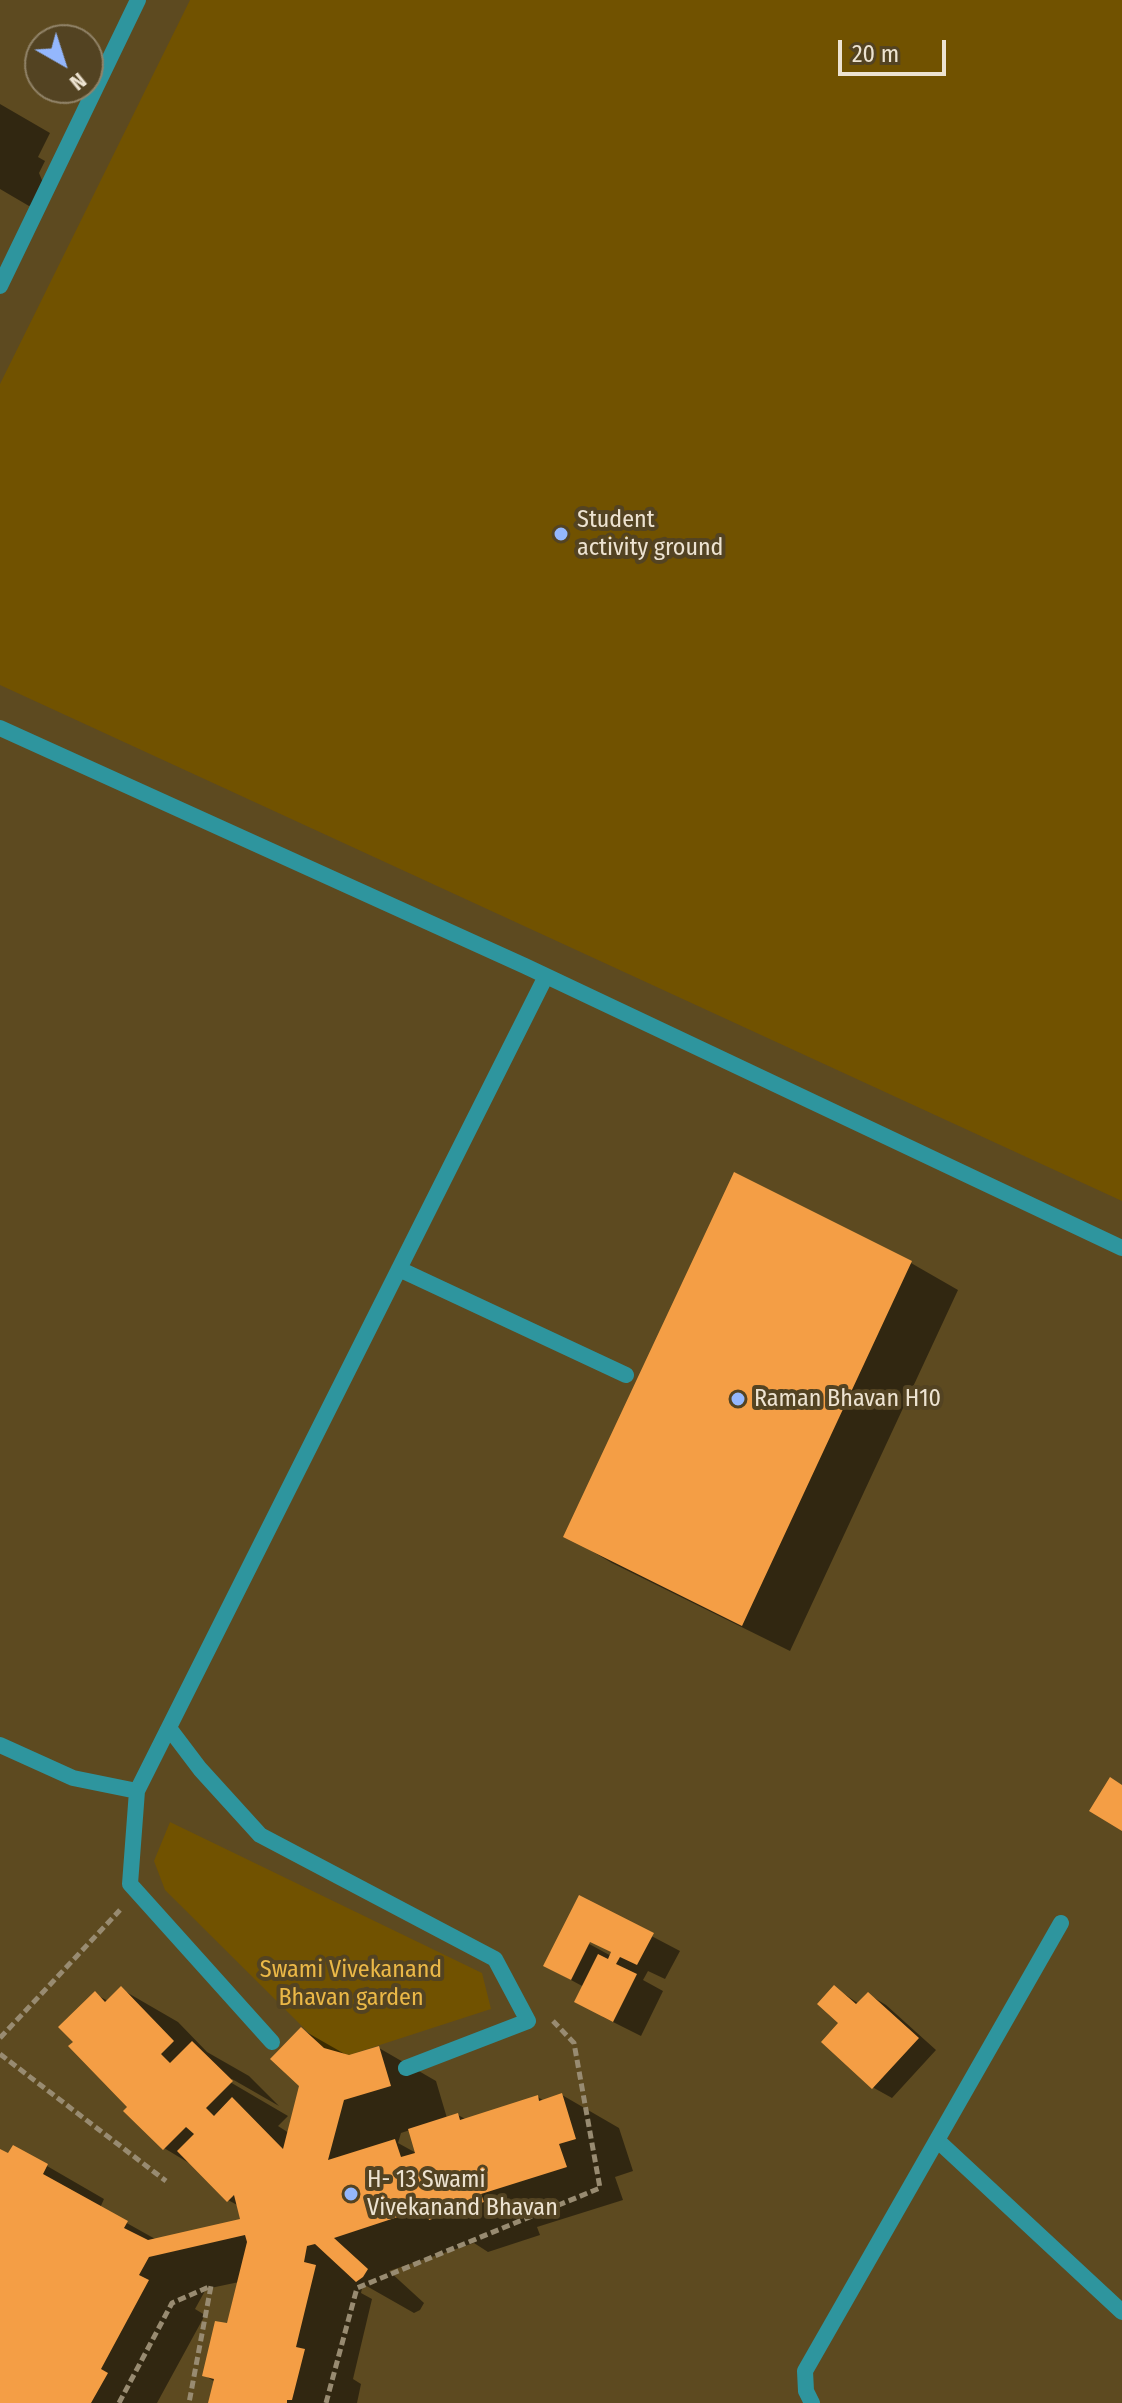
<!DOCTYPE html>
<html>
<head>
<meta charset="utf-8">
<style>
  body { margin:0 }
  #map { position:relative; width:1122px; height:2403px; overflow:hidden; background:#534322; font-family:"Fira Sans Condensed",sans-serif }
  canvas { display:block }
  .north { position:absolute; left:24px; top:24px; width:80px; height:80px; box-sizing:border-box; background:#534322; border:2px solid #918368; border-radius:50%; rotate:141deg; font-size:22px; font-weight:700; line-height:32px; text-align:center; color:#ede3d1 }
  .north::after { content:''; display:block; margin:auto; width:28px; height:36px; background:#94b7fd; clip-path:polygon(50% 0,100% 100%,50% 72%,0 100%) }
  .scale { position:absolute; left:838px; top:40px; width:108px; height:36px; box-sizing:border-box; border:4px solid #ede3d1; border-top:0; padding-left:10px; font-size:24px; line-height:28px; white-space:nowrap; color:#ede3d1; -webkit-text-stroke:6px #534322; paint-order:stroke }
</style>
</head>
<body>
<div id="map">
<canvas width="1122" height="2403"></canvas>
<div class="north">N</div>
<div class="scale">20 m</div>
</div>
<script>
const g = document.querySelector('canvas').getContext('2d');
g.lineJoin = 'round';
function paint(path, color) { g.fillStyle = color; g.fill(path, 'evenodd'); }
const shape = rows => new Path2D(rows.map(r => 'M' + r).join(''));
function trace(path, color, width, dash) { g.strokeStyle = color; g.lineWidth = width; g.lineCap = dash ? 'butt' : 'round'; g.setLineDash(dash || []); g.stroke(path); }
function write(font, color, halo, rows, align = 'center') {
  g.font = font + ' "Fira Sans Condensed",sans-serif'; g.lineWidth = 8; g.setLineDash([]); g.textBaseline = 'middle'; g.strokeStyle = halo; g.fillStyle = color; for (const [text, x, y, turn = 0] of rows) {
    g.save(); g.translate(x, y); g.rotate((+turn || 0) * Math.PI / 180); g.textAlign = isNaN(turn) ? turn : align; if (halo) g.strokeText(text, 0, 0); g.fillText(text, 0, 0); g.restore();
  }
}
const built = shape([
  [0,0,1122,0,1122,2403,0,2403],
  [40,40,88,40,88,88,40,88]
]);
const green = shape([
  [190,0,1122,0,1122,1201,0,685,0,384],
  [170,1822,482,1973,491,2009,349,2055,324,2048,165,1890,154,1861]
]);
const shadow = shape([
  [0,104,50,133,38,157,45,161,39,173,49,197,29,206,0,189],
  [911,1263,958,1290,790,1651,612,1563,566,1536],
  [579,1898,680,1951,665,1979,648,1971,643,1980,663,1991,641,2036,603,2017,584,1987,545,1966],
  [584,1936,613,1953,613,1957,582,1940],
  [834,1987,859,2004,868,1994,886,2005,936,2050,892,2098,874,2088,824,2042,840,2023],
  [121,1989,178,2022,207,2052,249,2076,279,2106,232,2079,230,2082,288,2116,278,2126,289,2133,301,2085,301,2029,350,2057,379,2048,436,2081,447,2118,458,2115,467,2120,538,2097,544,2101,562,2095,619,2128,633,2171,615,2177,623,2200,537,2227,540,2235,488,2252,474,2243,389,2271,424,2303,420,2310,414,2313,363,2284,361,2293,372,2299,353,2379,361,2384,357,2403,210,2403,215,2382,204,2375,229,2326,239,2282,206,2289,195,2309,205,2315,157,2403,0,2403,0,2151,47,2166,104,2199,100,2208,157,2240,243,2220,239,2206,228,2200,194,2166,164,2148,75,2042,95,1994,108,2001],
  [410,2130,418,2154,398,2143,401,2133]
]);
const building = shape([
  [734,1172,912,1261,742,1626,563,1537],
  [1110,1777,1122,1785,1122,1831,1089,1811],
  [579,1895,654,1933,637,1965,620,1957,616,1964,637,1974,613,2022,574,2002,598,1954,608,1959,611,1952,590,1942,571,1980,543,1966],
  [834,1985,856,2004,868,1992,919,2038,872,2089,821,2042,838,2023,817,2004],
  [121,1986,174,2041,161,2054,170,2063,192,2041,233,2081,206,2108,214,2116,232,2097,283,2149,299,2086,270,2059,301,2027,324,2048,349,2055,379,2046,391,2086,344,2100,328,2160,395,2139,401,2157,415,2153,408,2129,458,2113,460,2120,538,2095,539,2101,562,2093,576,2139,559,2144,567,2167,481,2194,484,2202,429,2220,425,2208,334,2238,368,2269,363,2277,356,2282,315,2244,307,2246,304,2262,316,2265,296,2347,305,2349,292,2400,287,2400,287,2403,208,2403,214,2379,202,2376,215,2321,227,2323,247,2242,245,2235,149,2257,139,2275,149,2280,101,2369,108,2373,91,2403,0,2403,0,2149,8,2153,13,2145,48,2164,43,2174,128,2221,124,2228,148,2240,240,2219,234,2195,227,2202,177,2151,194,2134,186,2127,163,2150,123,2111,127,2107,68,2046,73,2042,58,2027,95,1991,105,2002]
]);
const path = shape([
  [0,2038,120,1910],
  [0,2054,166,2181],
  [119,2403,172,2303,211,2286,189,2403],
  [326,2403,357,2288,600,2188,574,2043,553,2021]
]);
const minor = shape([
  [0,286,138,0],
  [0,728,525,966,1122,1248],
  [399,1269,626,1375],
  [169,1728,200,1769,260,1835,495,1959,528,2021,406,2068],
  [0,1745,73,1778,137,1791],
  [272,2042,130,1884,137,1791,546,976],
  [937,2140,1122,2312],
  [812,2403,806,2391,805,2371,1061,1923]
]);
const markers = [
  [561,534,8,"#94b7fd"],
  [738,1399,8,"#94b7fd"],
  [351,2194,8,"#94b7fd"]
];
const poiNames = [
  ["Student",577,520],
  ["activity ground",577,548],
  ["Raman Bhavan H10",754,1399],
  ["H- 13 Swami",367,2180],
  ["Vivekanand Bhavan",367,2208]
];
const parkNames = [
  ["Swami Vivekanand",351,1970],
  ["Bhavan garden",351,1998]
];
paint(built, '#5d4a20');
paint(green, '#715200');
paint(shadow, '#0007');
paint(building, '#f49e45');
trace(path, '#988b71', 5, [8, 4]);
trace(minor, '#2e959e', 16);
for (const [x, y, r, color] of markers) { const dot = new Path2D(); dot.arc(x, y, r, 0, 2 * Math.PI); g.fillStyle = color; g.fill(dot); trace(dot, '#534322', 3); }
write('24px', '#ede3d1', '#534322', poiNames, 'left');
write('24px', '#ebb847', '#534322', parkNames);
</script>
</body>
</html>
